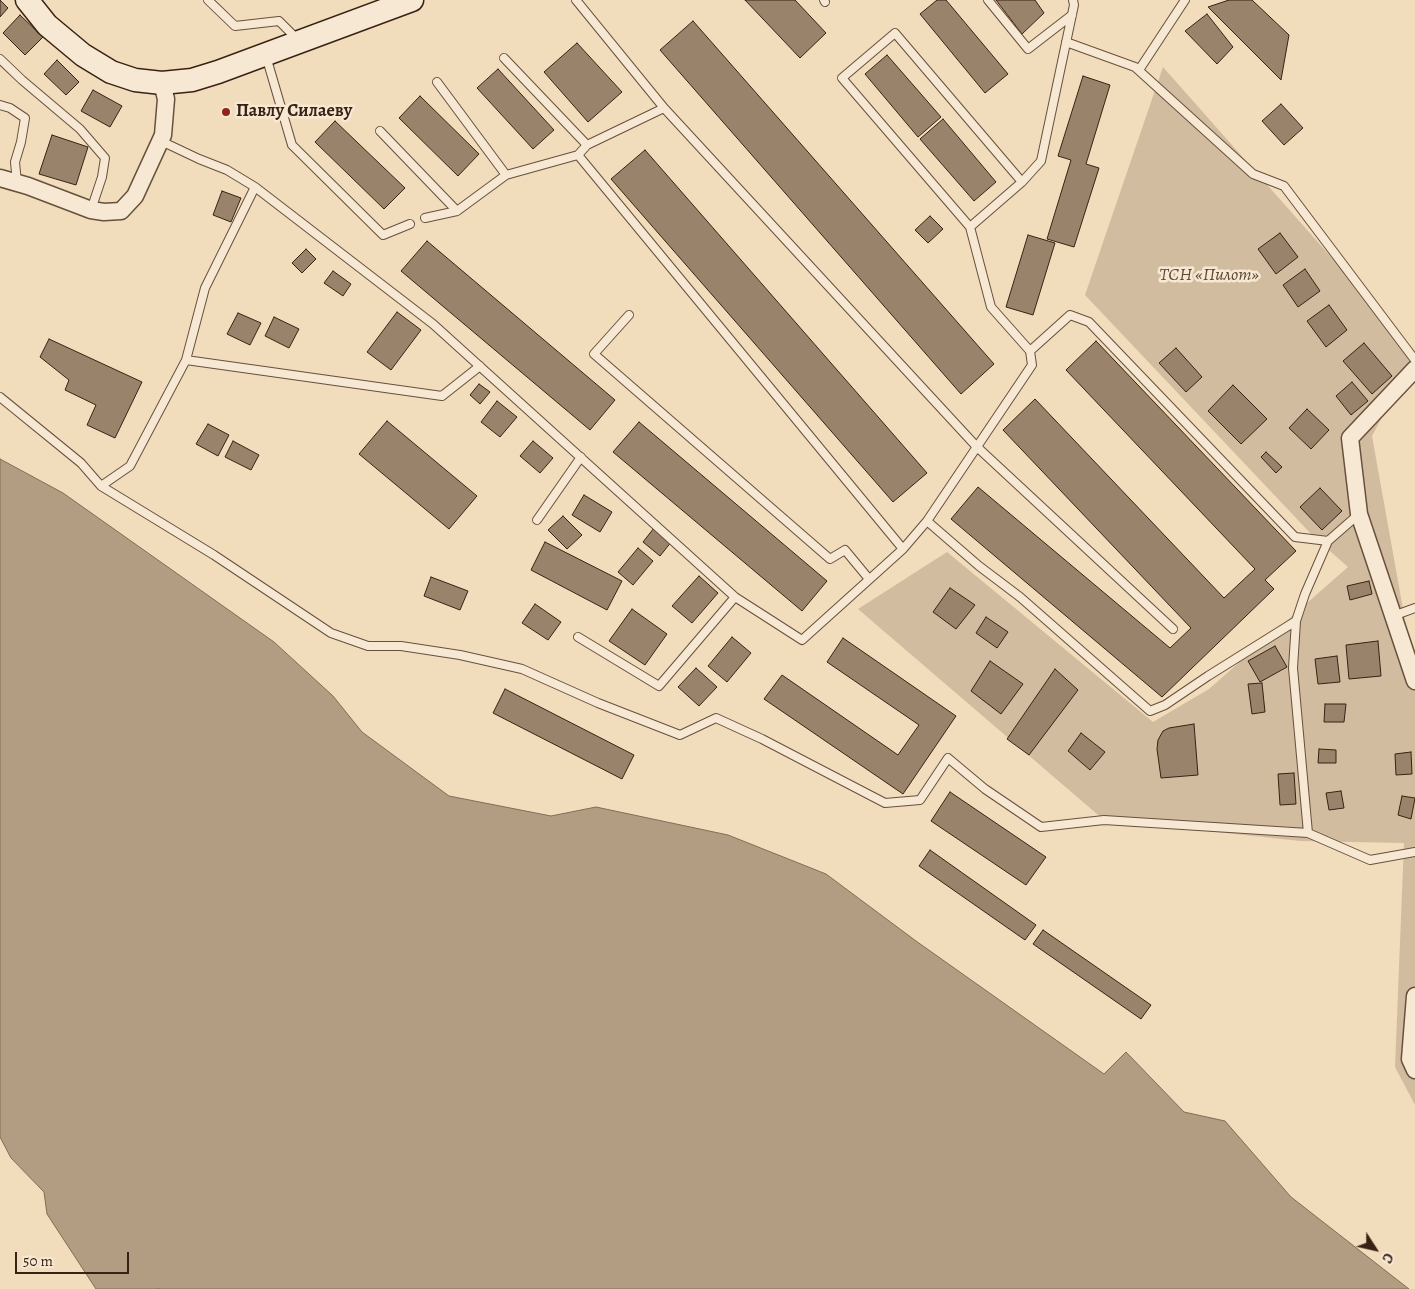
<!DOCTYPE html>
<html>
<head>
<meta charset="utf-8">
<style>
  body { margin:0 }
  #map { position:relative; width:1415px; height:1289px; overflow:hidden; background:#f1dcbc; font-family:Alegreya,serif }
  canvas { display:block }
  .north { position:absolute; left:1350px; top:1224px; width:50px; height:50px; -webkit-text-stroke:4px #f6e8d3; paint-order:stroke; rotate:125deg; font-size:14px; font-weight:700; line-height:20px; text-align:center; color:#392213 }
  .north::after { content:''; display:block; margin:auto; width:18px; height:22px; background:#392213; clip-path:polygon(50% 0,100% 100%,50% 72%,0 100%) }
  .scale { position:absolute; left:15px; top:1252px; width:114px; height:22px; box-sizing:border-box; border:2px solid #392213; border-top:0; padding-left:6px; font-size:15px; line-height:18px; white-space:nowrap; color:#392213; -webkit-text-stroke:4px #f6e8d3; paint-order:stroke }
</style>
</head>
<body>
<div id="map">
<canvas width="1415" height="1289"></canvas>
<div class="north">С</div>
<div class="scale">50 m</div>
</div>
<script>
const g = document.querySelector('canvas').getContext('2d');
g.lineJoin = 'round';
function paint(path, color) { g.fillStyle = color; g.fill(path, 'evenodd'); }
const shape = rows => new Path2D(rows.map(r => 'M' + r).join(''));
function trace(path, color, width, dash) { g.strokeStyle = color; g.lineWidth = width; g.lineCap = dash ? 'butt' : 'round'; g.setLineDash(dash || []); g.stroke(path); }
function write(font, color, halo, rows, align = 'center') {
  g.font = font + ' Alegreya,serif'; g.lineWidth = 5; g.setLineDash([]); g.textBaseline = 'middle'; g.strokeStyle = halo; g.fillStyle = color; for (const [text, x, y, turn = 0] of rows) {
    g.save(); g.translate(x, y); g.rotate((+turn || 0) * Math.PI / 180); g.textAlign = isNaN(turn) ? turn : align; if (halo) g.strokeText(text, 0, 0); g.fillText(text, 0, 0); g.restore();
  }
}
const green = shape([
  [1163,67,1415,352,1415,355,1372,436,1415,676,1415,1105,1395,1067,1404,843,1300,841,1104,820,858,609,947,552,1153,722,1209,689,1348,567,1314,537,1085,295]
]);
const water = shape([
  [0,459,63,493,274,642,333,696,362,732,449,796,551,816,596,807,728,835,826,874,916,941,1104,1074,1126,1052,1184,1112,1225,1121,1291,1197,1409,1289,160,1289,158,1288,157,1289,96,1289,47,1214,44,1192,11,1158,0,1137,0,459]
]);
const building = shape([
  [0,0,8,8,0,17,0,0],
  [745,0,795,0,826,33,800,58,745,0],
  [937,0,946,0,1008,74,985,93,920,14,937,0],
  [996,0,1035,0,1044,13,1022,34,996,0],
  [1229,0,1252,0,1289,35,1281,80,1208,7,1229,0],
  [1207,14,1233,47,1217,64,1185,31,1207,14],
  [20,15,43,37,25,55,3,33,20,15],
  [693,21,994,364,961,394,660,50,693,21],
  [577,43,622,92,588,122,544,72,577,43],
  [887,55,941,117,918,137,865,74,887,55],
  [57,60,79,82,66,95,44,74,57,60],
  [498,69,554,130,533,149,477,88,498,69],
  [1083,76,1110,85,1086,164,1099,168,1074,247,1047,239,1071,160,1058,156,1083,76],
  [93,90,122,106,110,127,81,111,93,90],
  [420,96,479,154,458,176,399,118,420,96],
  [1281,104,1303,128,1284,145,1262,121,1281,104],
  [943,119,996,182,974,201,920,139,943,119],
  [335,121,405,188,384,209,315,142,335,121],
  [52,135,88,147,76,185,39,174,52,135],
  [645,150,927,473,893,502,611,179,645,150],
  [222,191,241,198,231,222,213,215,222,191],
  [930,216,943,229,928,243,915,230,930,216],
  [1280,233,1298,257,1276,274,1258,249,1280,233],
  [1028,235,1055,243,1033,315,1006,307,1028,235],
  [427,241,615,400,590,430,401,271,427,241],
  [306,249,316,259,302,273,292,263,306,249],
  [1305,269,1320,291,1298,307,1283,285,1305,269],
  [333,271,351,284,343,296,324,283,333,271],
  [1329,305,1347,330,1326,347,1307,321,1329,305],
  [397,312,421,330,391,370,367,352,397,312],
  [238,313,261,323,250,345,227,334,238,313],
  [274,317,299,329,289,348,265,336,274,317],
  [49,339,142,382,115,438,87,425,96,405,65,390,69,380,40,357,49,339],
  [1096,341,1296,551,1265,580,1274,589,1162,697,951,519,978,487,1170,648,1191,628,1003,430,1035,399,1224,598,1255,569,1066,370,1096,341],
  [1364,343,1392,376,1372,394,1343,361,1364,343],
  [1176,348,1202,377,1186,392,1159,363,1176,348],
  [1352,382,1368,401,1351,415,1336,396,1352,382],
  [479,384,490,392,480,404,470,395,479,384],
  [1233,385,1267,419,1241,444,1208,411,1233,385],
  [497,401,517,417,500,437,481,422,497,401],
  [1307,409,1329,430,1311,449,1289,428,1307,409],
  [387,421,477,496,449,529,359,454,387,421],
  [639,422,827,581,802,611,613,452,639,422],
  [208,424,229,435,218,456,196,444,208,424],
  [233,441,259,455,251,470,225,457,233,441],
  [533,441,553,458,540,473,520,456,533,441],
  [1266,452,1282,467,1276,473,1261,457,1266,452],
  [1320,488,1342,511,1322,530,1300,507,1320,488],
  [584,495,612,512,600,532,572,515,584,495],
  [563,516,582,535,567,549,548,530,563,516],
  [654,528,672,541,660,556,643,542,654,528],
  [545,542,622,581,607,610,531,570,545,542],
  [638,548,653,561,633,585,618,572,638,548],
  [699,576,718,593,692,623,672,606,699,576],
  [431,577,468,591,460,610,424,596,431,577],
  [1369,581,1372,594,1350,600,1347,586,1369,581],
  [950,588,975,605,956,629,933,612,950,588],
  [535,604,561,622,548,640,522,623,535,604],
  [632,609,667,634,645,665,609,641,632,609],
  [986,617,1008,632,997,648,976,633,986,617],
  [732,637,751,653,727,682,708,666,732,637],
  [843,638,956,716,903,794,764,699,782,675,898,755,919,725,827,662,843,638],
  [1378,641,1381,676,1349,679,1346,645,1378,641],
  [1275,646,1287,667,1260,682,1248,661,1275,646],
  [1337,656,1340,682,1318,684,1315,659,1337,656],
  [990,661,1023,684,1001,714,971,691,990,661],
  [696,668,717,687,699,706,678,687,696,668],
  [1055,669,1078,690,1029,755,1007,739,1055,669],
  [1262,683,1265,712,1252,714,1248,684,1262,683],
  [505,689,634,755,622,779,493,713,505,689],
  [1325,704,1346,704,1344,722,1324,722,1325,704],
  [1194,724,1198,775,1161,778,1157,749,1158,740,1163,731,1169,728,1194,724],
  [1081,733,1105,752,1090,770,1068,751,1081,733],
  [1319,749,1336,750,1336,763,1318,763,1319,749],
  [1411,752,1412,774,1396,775,1395,754,1411,752],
  [1294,773,1296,804,1280,805,1278,774,1294,773],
  [1341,791,1344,808,1329,810,1326,793,1341,791],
  [950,792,1046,857,1026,885,931,821,950,792],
  [1402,796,1415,798,1411,819,1398,815,1402,796],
  [930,850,1036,925,1025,940,919,866,930,850],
  [1043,930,1151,1005,1141,1019,1033,944,1043,930]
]);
const service = shape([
  [208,0,235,26,279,21,297,39],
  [824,0,825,2],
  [988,0,1028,49,1072,15],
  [1066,42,1135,67,1253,174,1284,186,1415,360],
  [266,56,292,145,383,235,410,224],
  [504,58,587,145],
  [0,59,22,80,80,129,105,158,102,177,91,210],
  [1139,70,1185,0],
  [437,82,506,175],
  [0,105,10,108,25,118,21,142,15,162,17,183],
  [664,108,976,446,1173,629],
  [380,131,457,211],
  [161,141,199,159,227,170,255,187,433,324,735,597,802,640,903,549,927,521,1032,365,1030,351,1070,315,1089,322,1295,537,1328,541],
  [578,155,903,549],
  [1022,182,895,33,842,78,970,227,1022,182,1041,161,1074,5,1073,0],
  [255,187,205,288,186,360,442,396,480,366],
  [425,218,457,211,506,175,578,155,587,145,664,108,576,0],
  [970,227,991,307,1030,351],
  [629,315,594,354,830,559,845,550,869,579],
  [0,397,81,463,101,486,214,555,331,633,368,646,401,646,460,655,522,669,598,703,680,735,716,718,762,739,885,803,920,800,948,758,985,789,1041,827,1104,820,1308,833,1370,860,1415,852],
  [101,486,130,466,186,360],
  [537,520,581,457],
  [927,521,979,566,1020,597,1150,711,1165,705,1208,676,1296,621,1305,594,1328,541,1359,514],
  [1393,616,1415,608],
  [1296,621,1293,668,1308,833],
  [578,637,659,686,735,597]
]);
const minor = shape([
  [0,178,28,186,91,210,104,212,121,211,135,196,163,135,166,99,162,83],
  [1415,369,1350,438,1359,514,1415,681],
  [1415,996,1410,1059,1415,1070]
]);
const secondary = shape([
  [27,0,47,25,83,55,111,72,135,80,162,83,192,80,218,72,412,0]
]);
const markers = [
  [226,112,5,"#8f2418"]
];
const poiNames = [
  ["Павлу Силаеву",236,112]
];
const parkNames = [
  ["ТСН «Пилот»",1209,276]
];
paint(green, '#d2bc9f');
paint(water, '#b29d83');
trace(water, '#826c56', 1);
paint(building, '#99836b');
trace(building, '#392213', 1);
trace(service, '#67503d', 10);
trace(minor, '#67503d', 19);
trace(secondary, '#392213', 25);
trace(service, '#f6e8d3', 8);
trace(minor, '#f6e8d3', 16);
trace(secondary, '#f6e8d3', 22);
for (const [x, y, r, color] of markers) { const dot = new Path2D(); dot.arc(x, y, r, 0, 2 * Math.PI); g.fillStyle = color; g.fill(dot); trace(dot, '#f6e8d3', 2); }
write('bold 18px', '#392213', '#f6e8d3', poiNames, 'left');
write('italic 18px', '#5f4836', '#f6e8d3', parkNames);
</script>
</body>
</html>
